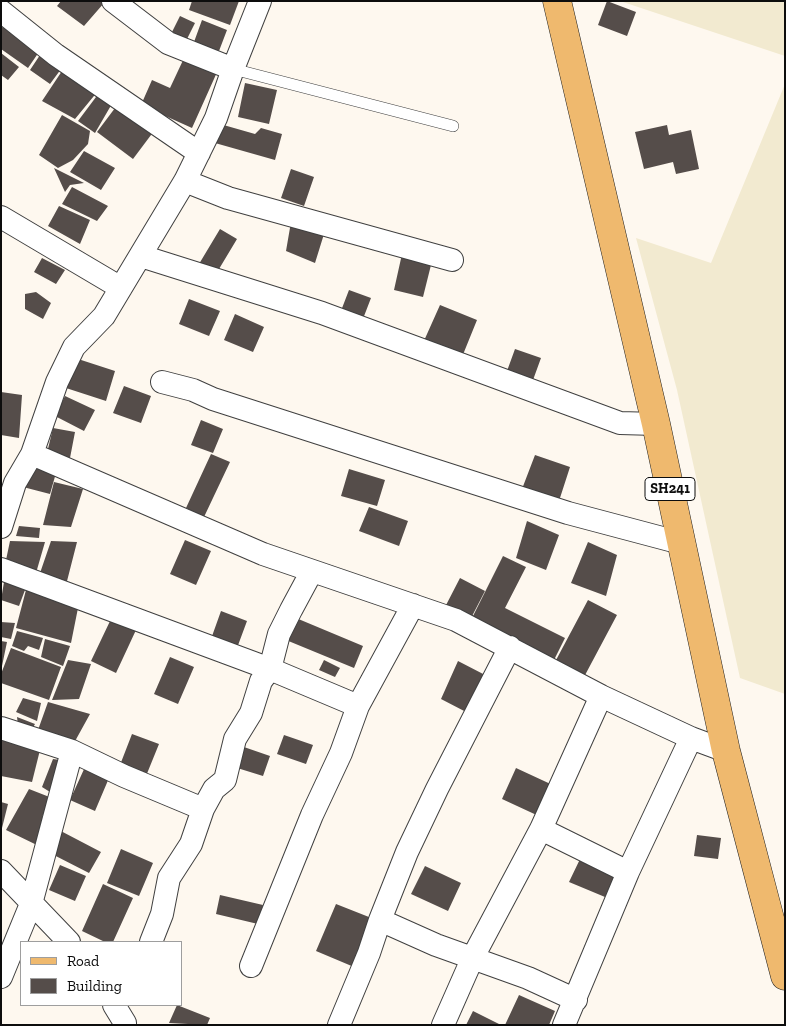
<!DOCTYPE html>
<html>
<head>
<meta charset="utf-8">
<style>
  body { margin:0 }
  #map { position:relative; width:786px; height:1026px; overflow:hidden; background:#fef8ef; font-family:"Zilla Slab",serif }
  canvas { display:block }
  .frame { position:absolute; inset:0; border:2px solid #0d0d0d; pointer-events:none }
  .legend { position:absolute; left:20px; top:941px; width:162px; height:65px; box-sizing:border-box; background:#fff; border:1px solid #9e9e9e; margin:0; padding:6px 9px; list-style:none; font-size:15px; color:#0d0d0d }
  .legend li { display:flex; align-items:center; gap:10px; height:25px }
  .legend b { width:25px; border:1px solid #9e9e9e }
</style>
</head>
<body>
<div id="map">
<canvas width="786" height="1026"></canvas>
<div class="frame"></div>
<ul class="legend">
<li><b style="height:6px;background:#efb96e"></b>Road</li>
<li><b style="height:14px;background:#554d4a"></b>Building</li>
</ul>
</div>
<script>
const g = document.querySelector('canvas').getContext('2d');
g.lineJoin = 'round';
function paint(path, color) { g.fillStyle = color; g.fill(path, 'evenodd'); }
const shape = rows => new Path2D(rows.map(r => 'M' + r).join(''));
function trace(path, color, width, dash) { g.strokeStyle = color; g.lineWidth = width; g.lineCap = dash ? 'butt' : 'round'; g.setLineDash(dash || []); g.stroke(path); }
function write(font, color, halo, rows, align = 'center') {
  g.font = font + ' "Zilla Slab",serif'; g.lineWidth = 5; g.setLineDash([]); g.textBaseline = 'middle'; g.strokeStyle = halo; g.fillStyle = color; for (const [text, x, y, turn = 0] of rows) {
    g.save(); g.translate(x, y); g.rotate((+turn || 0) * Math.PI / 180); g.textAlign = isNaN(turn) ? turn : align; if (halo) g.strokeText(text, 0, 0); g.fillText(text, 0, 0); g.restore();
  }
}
const farmland = shape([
  [620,1,785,1,785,56],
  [785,84,785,694,740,678,677,390,636,238,711,263]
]);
const building = shape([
  [61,1,101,1,104,3,84,26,57,6],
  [192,1,239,1,230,25,189,10],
  [607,1,636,12,627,36,598,25],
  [180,16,195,23,187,39,172,32],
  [202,20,227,30,219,51,194,42],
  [5,24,41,49,28,68,1,49,1,29],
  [42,52,64,65,50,84,30,70],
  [1,53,19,67,8,80,1,75],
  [185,56,218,70,192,128,141,105,152,80,170,88],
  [62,71,98,91,75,119,42,101],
  [245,83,277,90,269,124,238,117],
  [99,93,113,102,95,133,78,121],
  [118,104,154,131,133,159,97,132],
  [62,115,90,131,88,144,73,160,58,168,39,155],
  [220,124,255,134,261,128,282,134,275,160,215,143],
  [667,125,669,135,691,130,699,169,676,174,673,162,644,169,635,132],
  [84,151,115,168,101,190,70,172],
  [54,168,84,183,70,185,65,192],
  [291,169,314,177,304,206,281,198],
  [72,187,108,206,97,221,62,204],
  [59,206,90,220,80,244,48,226],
  [291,222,324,234,315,263,286,251],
  [220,229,237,239,216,274,199,264],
  [402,254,432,261,423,297,394,290],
  [42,258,65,270,56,284,34,272],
  [349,290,371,298,361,324,339,316],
  [36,292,51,303,43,319,25,309,25,294],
  [189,299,220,311,209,336,179,324],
  [440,305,477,320,462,357,423,343],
  [235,314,264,327,253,352,224,340],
  [515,349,541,358,533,380,507,371],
  [75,358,115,371,106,401,66,388],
  [124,386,151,396,141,423,113,413],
  [1,392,22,395,19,438,1,435],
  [65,396,95,410,84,431,55,416],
  [201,420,223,429,213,453,191,445],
  [53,428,75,432,70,458,47,453],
  [211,454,230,462,204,517,186,508],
  [535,455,570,467,559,501,522,489],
  [27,465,56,473,50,494,23,487],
  [349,469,385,480,377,506,341,496],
  [54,482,83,489,71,527,43,525],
  [369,507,408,521,399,546,359,531],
  [527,521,559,535,546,570,516,558],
  [19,526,40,528,39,538,16,536],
  [185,540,211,551,196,585,170,574],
  [10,541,45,542,36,573,6,560],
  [51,541,77,542,66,585,39,576],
  [588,542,617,555,606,596,571,583],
  [503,556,526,567,505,608,565,638,552,664,470,622],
  [460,578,485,591,469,622,444,609],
  [4,582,25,590,19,606,1,600],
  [26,590,78,608,71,643,16,628],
  [588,600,617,615,584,677,555,662],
  [221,611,247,621,237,648,211,639],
  [296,618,363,646,354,668,286,640],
  [111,619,136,630,116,673,91,661],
  [1,622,15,623,11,639,1,637],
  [17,631,43,638,39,650,28,646,24,651,12,646],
  [45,639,70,646,63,666,41,657],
  [1,641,7,642,2,666,1,666],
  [11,648,61,667,49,700,1,683,1,674],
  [170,657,194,667,178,704,154,694],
  [68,660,91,664,79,699,52,700],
  [324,660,340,668,335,677,319,670],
  [458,661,487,676,468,713,441,699],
  [23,698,41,703,37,721,16,712],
  [48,702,90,714,74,743,38,730],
  [17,717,35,724,31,731,18,725],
  [132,734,159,744,146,776,120,765],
  [284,735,313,745,306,764,277,754],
  [1,737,41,746,32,782,1,776],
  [241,746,270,756,263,776,234,767],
  [53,759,67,761,58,797,42,787],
  [85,767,109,778,95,811,70,800],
  [516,768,557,787,543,818,502,799],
  [29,789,52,798,42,817,51,822,43,848,6,830],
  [1,802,8,804,2,828,1,828],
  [57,829,101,852,89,873,46,851],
  [697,835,721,838,718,859,694,856],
  [121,849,153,863,139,896,107,883],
  [581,857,616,872,605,897,569,882],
  [60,865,86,876,75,901,49,890],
  [425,866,461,883,448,911,411,894],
  [103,884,133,898,113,942,105,942,82,931],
  [220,895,263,905,258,924,216,914],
  [336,904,374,919,354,967,316,951],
  [519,995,555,1011,549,1025,505,1025],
  [177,1005,210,1018,207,1025,169,1023],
  [473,1011,501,1025,466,1025]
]);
const service = shape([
  [233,69,453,126]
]);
const minor = shape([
  [113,1,168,43,233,69],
  [1,11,56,55,199,153],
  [185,181,228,198,452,260],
  [1,217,121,288],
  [141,256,322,313,620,423,656,424],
  [162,382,193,390,213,399,568,513,681,543],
  [32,454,263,554,456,620,601,696,691,738,726,751],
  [1,527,15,483,32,454,57,382,74,347,104,316,185,181,216,118,233,69,260,1],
  [1,569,270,669,358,706],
  [1,728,72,751,124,776,203,809],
  [541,829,628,872],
  [1,871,69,942],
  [380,920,436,945,528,978,576,1000],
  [151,942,162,914,169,878,191,844,203,809,214,789,225,780,235,739,251,713,261,681,270,669,279,634,291,610,312,571],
  [251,966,312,815,341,753,358,706,413,605],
  [1,977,31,904,72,751],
  [114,1005,125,1023],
  [339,1025,369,953,380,920,407,852,437,789,510,647],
  [443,1025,473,957,541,829,601,696],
  [564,1025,628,872,691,738]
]);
const primary = shape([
  [557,1,656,424,726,751,785,976]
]);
const shields = [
  [670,489,50]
];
const shieldNames = [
  ["SH241",670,489]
];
paint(farmland, '#f2ead0');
paint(building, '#554d4a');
trace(service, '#404040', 12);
trace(minor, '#404040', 24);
trace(primary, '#1e1e1e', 29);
trace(service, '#fff', 11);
trace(minor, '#fff', 22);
trace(primary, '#efb96e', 28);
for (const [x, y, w] of shields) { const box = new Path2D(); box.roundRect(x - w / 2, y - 11.5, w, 23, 4); g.fillStyle = '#fff'; g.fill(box); trace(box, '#0d0d0d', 1); }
write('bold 14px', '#0d0d0d', null, shieldNames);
</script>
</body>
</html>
